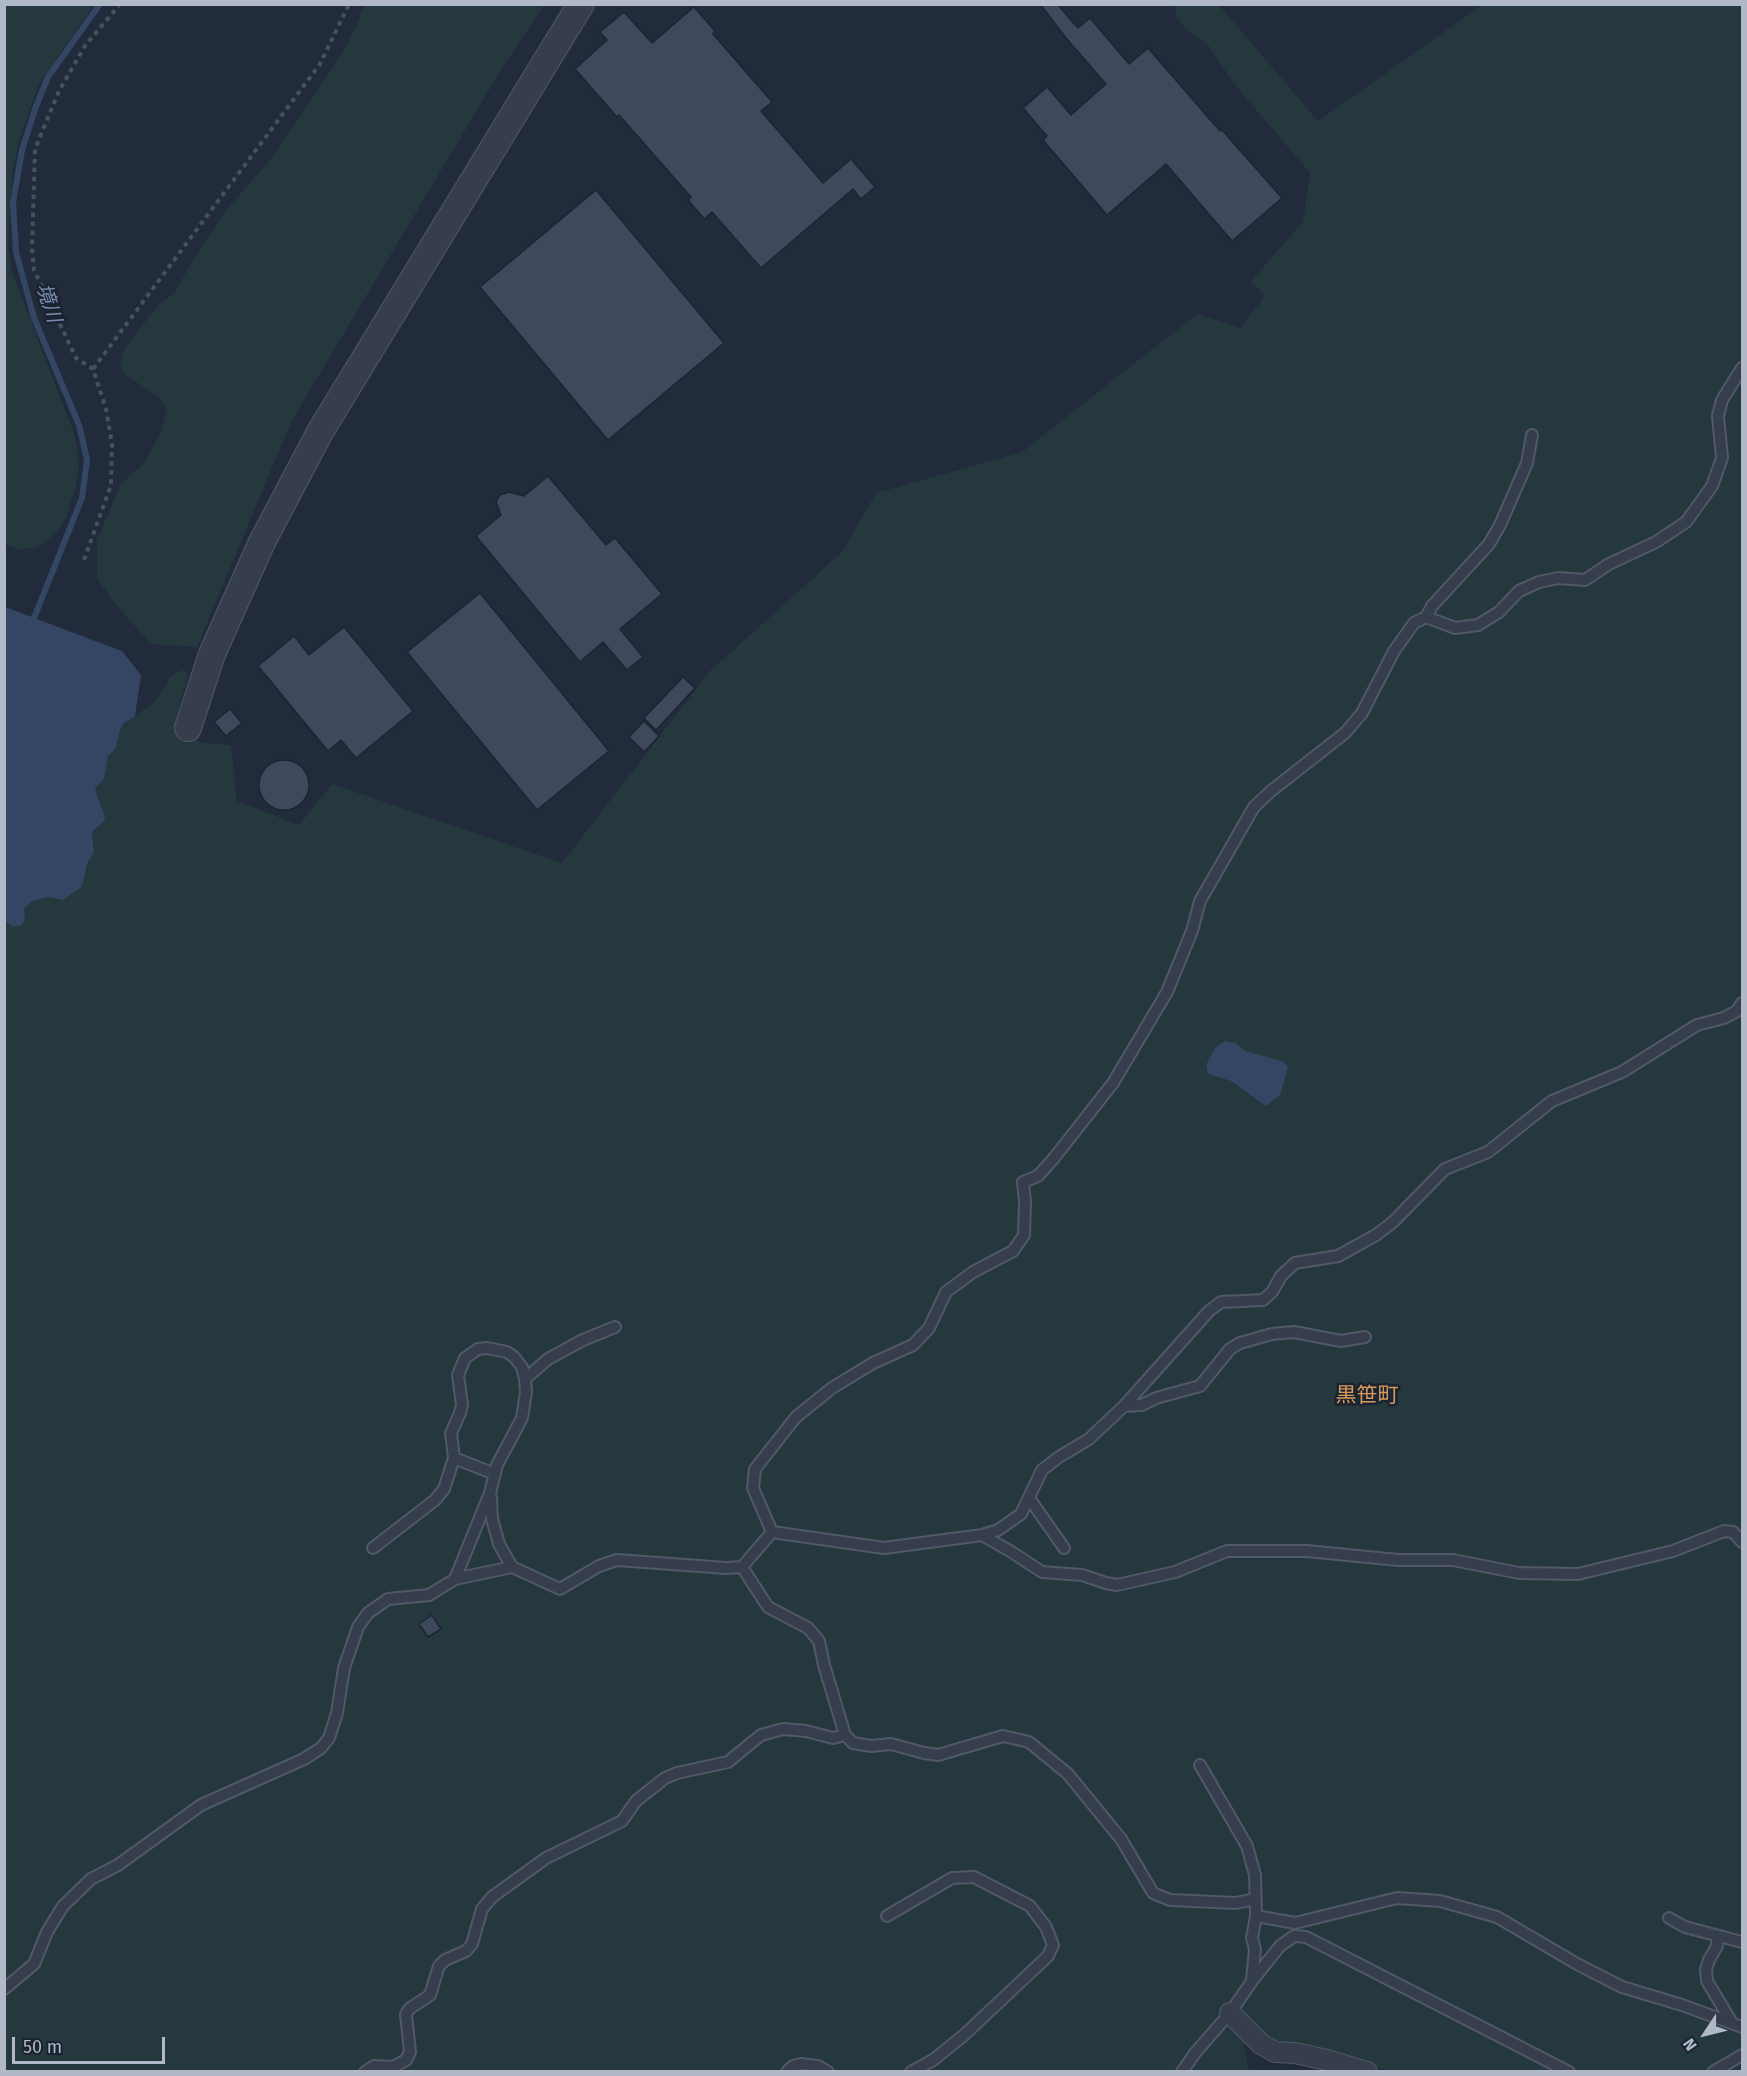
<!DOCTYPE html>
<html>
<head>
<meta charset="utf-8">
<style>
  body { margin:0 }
  #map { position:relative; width:1747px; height:2076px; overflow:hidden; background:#222b3c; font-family:"Fira Sans",sans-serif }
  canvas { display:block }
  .frame { position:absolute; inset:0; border:6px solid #b1b8c8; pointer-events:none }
  .north { position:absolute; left:1675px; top:2004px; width:60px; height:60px; -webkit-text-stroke:4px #1b2331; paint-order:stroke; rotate:235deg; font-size:16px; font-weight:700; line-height:24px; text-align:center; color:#b1b8c8 }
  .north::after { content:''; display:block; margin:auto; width:21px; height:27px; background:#b1b8c8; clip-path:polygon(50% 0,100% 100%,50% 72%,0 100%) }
  .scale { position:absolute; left:12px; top:2037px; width:153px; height:27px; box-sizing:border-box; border:3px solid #b1b8c8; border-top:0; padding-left:8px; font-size:18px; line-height:21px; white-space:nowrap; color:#b1b8c8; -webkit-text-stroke:4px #1b2331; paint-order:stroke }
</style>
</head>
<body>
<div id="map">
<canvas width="1747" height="2076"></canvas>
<div class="frame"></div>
<div class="north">N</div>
<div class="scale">50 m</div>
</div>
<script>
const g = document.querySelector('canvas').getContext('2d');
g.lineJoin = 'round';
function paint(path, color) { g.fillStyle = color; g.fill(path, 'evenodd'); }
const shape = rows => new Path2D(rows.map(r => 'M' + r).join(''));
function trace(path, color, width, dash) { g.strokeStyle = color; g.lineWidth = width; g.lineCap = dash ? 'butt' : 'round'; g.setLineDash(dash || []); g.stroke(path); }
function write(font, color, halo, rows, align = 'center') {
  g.font = font + ' "Fira Sans","Noto Sans JP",sans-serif'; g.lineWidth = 5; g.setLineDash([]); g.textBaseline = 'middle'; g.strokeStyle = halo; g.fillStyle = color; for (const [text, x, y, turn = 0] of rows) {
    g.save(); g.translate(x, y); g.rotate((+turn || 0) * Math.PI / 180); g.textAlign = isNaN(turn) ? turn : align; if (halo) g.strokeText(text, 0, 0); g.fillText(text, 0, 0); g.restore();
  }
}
const green = shape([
  [4,5,94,5,39,84,19,141,13,168,8,244,12,272,75,436,79,465,76,486,65,520,56,533,37,548,17,549,4,544],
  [364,5,544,5,504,65,292,420,197,647,151,644,113,601,97,578,97,540,121,484,144,463,161,432,167,411,161,399,126,375,120,366,122,354,135,334,159,305,175,292,191,263,228,208,274,155,343,52,355,29],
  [1175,5,1219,5,1318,121,1482,5,1742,5,1742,2071,1391,2071,1287,2043,1244,2045,1249,2072,5,2071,5,921,9,925,23,914,24,909,32,901,48,897,57,900,83,883,87,864,91,857,94,846,92,832,104,821,104,812,95,789,104,779,108,756,116,748,120,730,128,719,147,708,157,699,171,676,183,670,188,675,175,723,202,743,231,745,237,801,299,825,332,784,562,863,709,672,842,552,876,493,1022,452,1197,314,1240,328,1265,296,1251,281,1303,222,1310,173,1235,85,1208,45,1188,31,1176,17]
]);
const water = shape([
  [5,607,122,651,141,675,135,716,124,723,120,730,116,748,108,756,104,779,95,789,105,816,104,821,92,832,94,852,87,864,83,883,80,888,63,900,48,897,32,901,24,909,25,919,22,925,13,927,4,921],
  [1225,1041,1236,1043,1245,1051,1282,1061,1286,1064,1288,1068,1280,1095,1266,1106,1231,1081,1209,1074,1207,1069,1207,1063,1215,1048]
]);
const stream = shape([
  [34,618,82,498,87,460,79,425,34,318,16,252,13,203,22,150,35,109,48,77,100,4]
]);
const building = shape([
  [1040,4,1057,4,1078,28,1090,18,1129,64,1148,48,1220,131,1221,129,1282,198,1232,241,1166,164,1107,215,1043,140,1047,136,1023,108,1047,87,1071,115,1106,84,1066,38,1040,4],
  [694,7,715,31,713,34,772,102,761,111,823,183,851,159,875,187,861,199,853,189,761,268,712,212,704,219,688,200,691,197,619,115,617,117,575,69,607,40,600,32,624,12,652,43,694,7],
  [596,190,724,343,608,440,480,287,596,190],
  [548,476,606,545,615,538,662,594,620,629,643,657,627,670,603,642,580,662,476,536,501,515,496,502,500,495,509,492,524,496,548,476],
  [480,593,609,751,537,810,407,652,480,593],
  [344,627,413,711,356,758,341,740,328,751,258,666,294,636,309,655,344,627],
  [683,677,695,688,656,730,644,718,683,677],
  [230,709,242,723,226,736,214,722,230,709],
  [644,721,659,736,644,752,629,737,644,721],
  '259 785a25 25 0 1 1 50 0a25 25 0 1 1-50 0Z',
  [432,1615,441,1629,428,1637,419,1624,432,1615]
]);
const path = shape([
  [93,369,320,64,349,4],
  [84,560,111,485,112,444,106,409,93,369,76,358,34,270,32,249,35,149,59,91,85,46,120,4]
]);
const service = shape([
  [1426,617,1432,606,1489,544,1500,525,1527,463,1532,435],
  [525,1379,548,1359,583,1340,615,1327],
  [1124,1406,1142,1405,1156,1398,1200,1386,1230,1349,1240,1343,1272,1334,1294,1332,1341,1341,1365,1337],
  [454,1458,495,1474],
  [491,1497,492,1519,499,1544,512,1567],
  [1029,1498,1064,1548],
  [772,1532,884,1548,982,1535,998,1530,1021,1514,1042,1470,1059,1457,1089,1439,1124,1406,1209,1311,1221,1302,1263,1300,1272,1292,1281,1276,1295,1263,1338,1256,1376,1235,1393,1222,1445,1169,1488,1152,1552,1101,1622,1072,1697,1025,1724,1018,1737,1011,1742,1003],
  [982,1535,1010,1551,1042,1572,1082,1575,1106,1583,1117,1585,1175,1572,1227,1551,1307,1551,1398,1560,1453,1560,1519,1573,1578,1574,1673,1551,1724,1531,1733,1532,1742,1542],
  [373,1548,435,1500,444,1489,454,1458,451,1433,460,1413,462,1405,458,1375,465,1358,478,1349,487,1348,507,1352,514,1357,522,1367,525,1379,526,1392,522,1418,497,1465,490,1493,455,1579],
  [742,1567,768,1607,808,1628,819,1641,824,1665,845,1735,853,1743,871,1746,891,1744,924,1753,938,1755,1003,1736,1029,1742,1068,1774,1121,1839,1153,1893,1170,1900,1236,1903,1255,1899],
  [887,1916,952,1878,974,1877,1030,1906,1046,1927,1053,1945,1048,1956,963,2036,933,2060,911,2072],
  [1256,1916,1295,1923,1397,1898,1440,1901,1497,1917,1577,1964,1622,1987,1682,2005,1742,2027],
  [1669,1918,1685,1927,1742,1942],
  [1717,1936,1717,1946,1709,1960,1706,1969,1707,1981,1732,2023],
  [1252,1981,1280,1946,1294,1936,1306,1937,1569,2072],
  [4,1989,34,1964,47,1932,63,1906,91,1879,118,1865,201,1805,304,1759,321,1748,329,1738,337,1713,344,1668,358,1627,368,1613,388,1599,429,1595,455,1579,512,1567,560,1589,599,1566,617,1560,726,1568,742,1567,772,1532,753,1488,755,1469,796,1417,832,1388,873,1363,913,1345,929,1328,946,1292,973,1272,1013,1251,1024,1235,1025,1202,1023,1182,1038,1176,1054,1158,1113,1083,1167,992,1192,931,1200,901,1254,807,1271,791,1345,733,1362,713,1394,651,1414,623,1426,617,1455,628,1478,625,1499,612,1519,591,1539,582,1558,578,1585,580,1609,564,1656,542,1686,522,1712,486,1722,458,1718,416,1722,400,1742,368],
  [365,2072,374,2066,393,2067,406,2060,410,2052,406,2014,409,2009,430,1995,439,1966,445,1960,466,1951,472,1944,482,1909,492,1897,546,1858,622,1821,636,1801,665,1778,677,1773,728,1762,761,1735,783,1729,806,1731,833,1738,845,1735],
  [787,2072,793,2066,801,2064,818,2066,828,2072],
  [1182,2072,1195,2053,1230,2013,1252,1981,1255,1949,1252,1938,1256,1916,1255,1875,1247,1846,1200,1765],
  [1713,2072,1742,2055]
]);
const minor = shape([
  [1230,2013,1261,2044,1275,2052,1295,2053,1327,2060,1367,2072]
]);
const tertiary = shape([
  [188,728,212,654,262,542,320,432,581,4]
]);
const waterNames = [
  ["境川",48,303,72]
];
const quarterNames = [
  ["黒笹町",1367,1396]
];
paint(green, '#24383d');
paint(water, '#354664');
trace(stream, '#354664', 6);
paint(building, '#3e495b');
trace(building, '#1d2533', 1.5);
trace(service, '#515867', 14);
trace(minor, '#515867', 22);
trace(tertiary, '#515867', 28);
trace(path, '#42555a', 4, [4.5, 4.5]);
trace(service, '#363d4c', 10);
trace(minor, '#363d4c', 20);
trace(tertiary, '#363d4c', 26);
write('italic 20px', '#788db1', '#1b2331', waterNames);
write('21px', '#d69a5d', '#1b2331', quarterNames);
</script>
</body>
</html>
